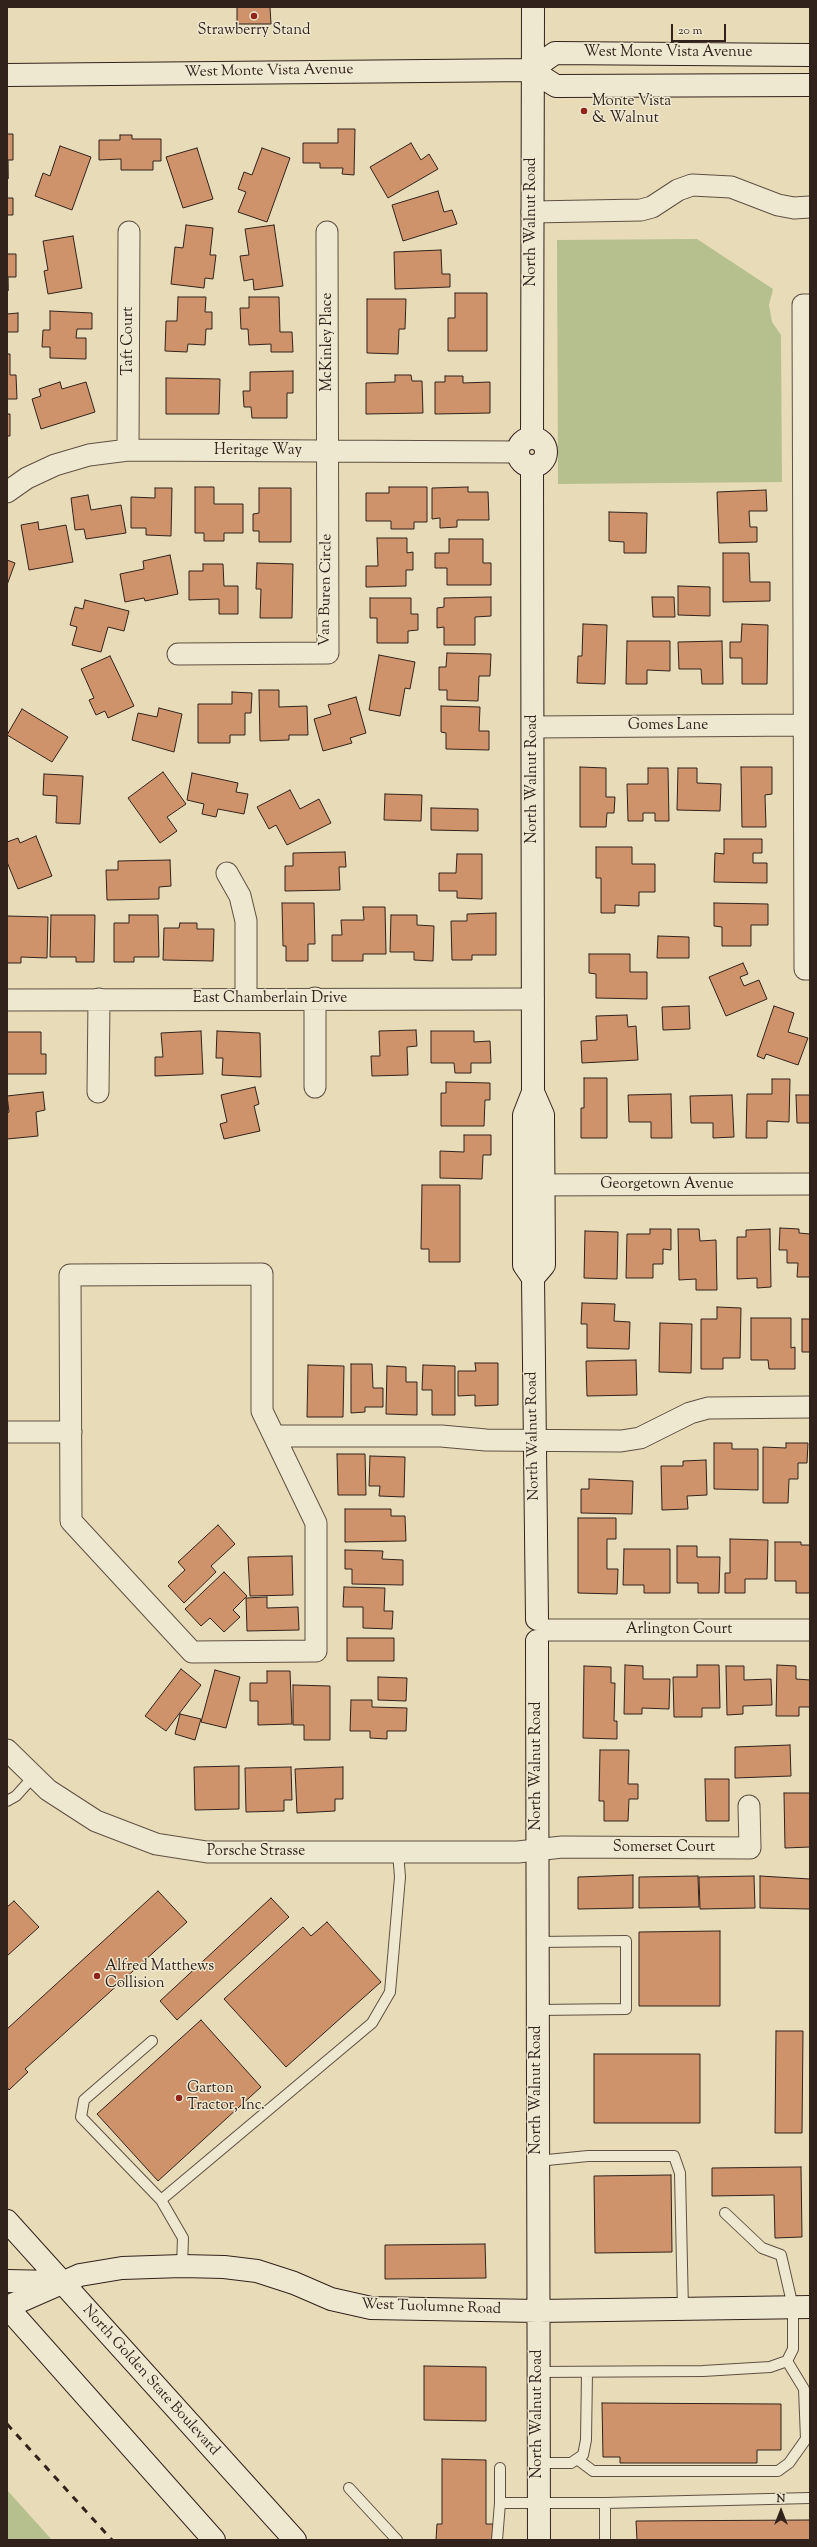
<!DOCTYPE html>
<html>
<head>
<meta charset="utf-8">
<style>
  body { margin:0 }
  #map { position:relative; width:817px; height:2547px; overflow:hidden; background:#e7dcb7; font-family:"Sorts Mill Goudy",serif }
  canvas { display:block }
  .frame { position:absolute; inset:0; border:8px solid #32221c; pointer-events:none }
  .north { position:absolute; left:761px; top:2491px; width:40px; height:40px; -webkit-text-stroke:3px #efe8d0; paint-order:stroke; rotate:0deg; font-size:11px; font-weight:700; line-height:16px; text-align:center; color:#32221c }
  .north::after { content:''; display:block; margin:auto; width:14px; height:18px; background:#32221c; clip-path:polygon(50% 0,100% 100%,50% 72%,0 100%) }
  .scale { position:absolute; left:671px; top:24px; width:55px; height:18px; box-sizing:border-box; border:2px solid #32221c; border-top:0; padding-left:5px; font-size:12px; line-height:14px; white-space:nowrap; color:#32221c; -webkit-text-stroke:3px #efe8d0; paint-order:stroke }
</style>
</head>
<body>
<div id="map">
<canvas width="817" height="2547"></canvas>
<div class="frame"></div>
<div class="north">N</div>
<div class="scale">20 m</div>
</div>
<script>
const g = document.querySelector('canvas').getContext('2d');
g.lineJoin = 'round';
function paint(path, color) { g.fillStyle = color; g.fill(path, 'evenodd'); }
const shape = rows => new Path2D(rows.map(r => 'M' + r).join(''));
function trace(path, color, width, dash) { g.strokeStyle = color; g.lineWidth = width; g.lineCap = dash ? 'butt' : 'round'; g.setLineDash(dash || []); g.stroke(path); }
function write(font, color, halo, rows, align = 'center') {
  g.font = font + ' "Sorts Mill Goudy",serif'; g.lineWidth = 3; g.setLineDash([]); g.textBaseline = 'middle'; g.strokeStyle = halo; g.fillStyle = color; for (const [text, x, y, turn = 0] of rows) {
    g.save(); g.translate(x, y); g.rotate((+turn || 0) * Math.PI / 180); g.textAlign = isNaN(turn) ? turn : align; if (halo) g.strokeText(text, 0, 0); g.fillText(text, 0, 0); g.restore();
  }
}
const green = shape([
  [697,239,773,289,769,305,772,322,781,335,782,482,558,484,557,240],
  [7,2490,52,2540,7,2540]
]);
const building = shape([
  [237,7,270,7,271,24,237,24,237,7],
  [338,129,355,129,354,175,342,174,343,168,320,168,320,163,303,163,303,143,338,143,338,129],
  [7,134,13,134,13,160,8,160,8,179,7,134],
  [120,135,132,135,132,139,161,139,161,161,153,161,153,170,121,170,121,159,99,160,99,140,120,140,120,135],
  [411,143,421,160,429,154,438,169,388,198,370,167,411,143],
  [60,146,91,157,72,210,35,196,43,173,50,176,60,146],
  [197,148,213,199,183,208,166,157,197,148],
  [262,148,290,158,267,222,238,212,246,192,238,189,244,172,252,175,262,148],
  [438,191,444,212,452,210,457,224,403,241,392,205,438,191],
  [7,198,13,198,13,215,7,215,7,198],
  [186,225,213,228,210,255,216,255,213,279,205,278,204,288,171,284,175,247,183,248,186,225],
  [274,225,283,286,254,290,253,279,244,281,240,256,249,255,245,229,274,225],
  [73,236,82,288,48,294,44,271,48,270,43,241,73,236],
  [441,250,442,274,450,274,450,287,395,289,394,252,441,250],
  [7,254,16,254,16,277,8,277,8,291,7,254],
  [455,293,487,293,487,351,448,351,448,318,455,318,455,293],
  [178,297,206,297,205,312,212,312,212,329,206,329,205,345,188,344,187,352,165,351,166,321,177,321,178,297],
  [249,297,279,297,280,332,292,332,293,352,271,352,271,344,249,345,248,329,241,329,240,308,249,308,249,297],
  [367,299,406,299,405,329,399,329,398,354,367,353,367,299],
  [50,311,92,313,92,329,77,329,76,338,86,338,86,359,50,358,50,347,42,347,43,330,50,330,50,311],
  [18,313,18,332,7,332,7,314,18,313],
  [7,354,10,354,10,375,16,375,17,399,7,399,7,354],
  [293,371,293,393,287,393,287,418,252,418,251,407,244,407,243,391,250,391,250,372,293,371],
  [395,375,411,375,412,381,422,381,423,413,366,414,366,383,395,382,395,375],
  [445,376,463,376,463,383,490,382,490,413,435,414,435,382,445,382,445,376],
  [166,378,220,379,219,414,166,414,166,378],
  [60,382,62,389,86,382,95,412,41,429,32,399,41,396,39,389,60,382],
  [7,414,10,414,10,436,7,436,7,414],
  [195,487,214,487,214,504,243,504,243,533,224,533,224,541,204,541,204,533,195,533,195,487],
  [389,487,427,487,427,522,414,522,414,529,391,529,391,521,366,521,366,493,389,493,389,487],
  [468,487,468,492,488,492,489,520,457,520,457,527,440,528,440,518,432,519,432,488,468,487],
  [155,488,172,488,171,536,146,535,146,528,131,528,131,497,155,498,155,488],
  [259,488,291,488,291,542,259,542,259,531,253,531,253,514,259,513,259,488],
  [766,490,767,511,749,511,750,527,757,527,757,542,719,543,717,492,766,490],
  [88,495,91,510,121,505,126,533,86,539,84,529,75,530,71,498,88,495],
  [609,512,647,513,646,553,624,553,624,542,609,541,609,512],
  [38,522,39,530,66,525,73,562,29,570,21,525,38,522],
  [377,538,407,538,407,553,413,552,413,570,406,570,406,586,366,587,366,566,378,566,377,538],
  [449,539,483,539,483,563,491,563,491,585,447,585,447,568,435,568,435,553,449,553,449,539],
  [723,553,749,553,750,582,770,582,770,601,723,602,723,553],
  [170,555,178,594,145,601,144,598,125,602,120,574,144,569,143,561,170,555],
  [7,560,15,563,7,585,7,560],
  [257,563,293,564,292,618,260,618,261,589,256,589,257,563],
  [203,564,223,564,224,586,238,586,238,614,219,614,219,599,189,600,189,571,203,571,203,564],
  [678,586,710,587,710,616,678,615,678,586],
  [491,597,491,616,475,617,475,645,444,645,444,627,437,628,437,608,444,607,444,598,491,597],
  [652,597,674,597,675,617,653,617,652,597],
  [370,598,411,598,411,614,418,614,418,630,408,631,408,643,377,643,377,618,370,618,370,598],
  [85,600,129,611,124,631,108,627,101,652,72,645,77,627,70,625,75,607,83,609,85,600],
  [583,624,607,625,605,684,577,683,578,656,582,656,583,624],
  [742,624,768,625,767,684,742,684,742,658,730,658,730,642,741,642,742,624],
  [627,641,670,641,670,671,647,670,647,684,626,684,627,641],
  [722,641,723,684,702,684,701,669,679,669,678,642,722,641],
  [447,653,491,654,490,676,479,676,478,701,447,700,447,690,439,690,439,667,446,667,447,653],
  [379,655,415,662,410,689,405,688,400,716,369,710,379,655],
  [110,656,134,706,108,718,105,711,96,715,89,700,94,698,81,669,110,656],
  [259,690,279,690,279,707,307,706,308,735,289,735,289,740,260,741,259,690],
  [232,692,252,693,251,713,245,713,245,735,230,735,230,743,198,743,198,704,232,704,232,692],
  [356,697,366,733,350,738,352,743,323,751,314,719,331,714,328,705,356,697],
  [441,706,480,707,479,731,489,731,489,750,446,749,446,733,441,732,441,706],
  [159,708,182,714,174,752,132,740,138,713,157,717,159,708],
  [22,709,68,737,52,762,7,735,22,709],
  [580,767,606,768,606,797,615,797,614,813,607,813,606,827,580,827,580,767],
  [741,767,772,767,772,794,765,795,766,827,742,827,741,767],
  [648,768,668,768,669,821,655,821,655,813,643,813,643,821,628,821,627,784,648,784,648,768],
  [678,768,697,768,697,783,721,784,720,811,677,810,678,768],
  [163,772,186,804,167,817,177,831,160,843,128,798,163,772],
  [192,773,238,783,236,792,248,794,244,814,218,809,216,817,202,814,204,804,187,800,192,773],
  [44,774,83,776,80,824,56,823,57,796,43,795,44,774],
  [290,790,300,809,319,799,331,823,287,845,276,825,269,829,257,807,290,790],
  [385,794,422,795,421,821,384,820,385,794],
  [431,808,478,809,478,831,431,830,431,808],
  [36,836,52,876,18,889,7,862,7,842,18,838,20,843,36,836],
  [724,839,762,839,762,853,753,853,753,863,767,863,767,883,714,882,715,853,724,854,724,839],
  [596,847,632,847,632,864,655,864,655,892,639,892,639,906,615,905,615,913,601,913,601,878,596,878,596,847],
  [345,852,346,867,339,867,340,890,285,891,285,866,293,866,293,853,345,852],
  [457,854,482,854,482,899,457,898,457,891,439,891,439,873,456,873,457,854],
  [170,860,171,886,159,887,159,899,107,900,106,870,118,870,118,861,170,860],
  [282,903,314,903,315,944,308,944,308,961,286,961,286,946,283,946,282,903],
  [714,903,768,904,768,925,751,925,751,946,722,946,722,927,714,926,714,903],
  [363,907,385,907,386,954,363,954,363,961,332,961,332,935,342,935,341,920,364,920,363,907],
  [496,913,496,955,472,955,472,960,452,960,451,921,467,921,467,914,496,913],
  [51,915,95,915,94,962,76,962,76,957,50,957,51,915],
  [129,915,158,915,159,957,134,957,134,962,114,962,114,923,129,923,129,915],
  [391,915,417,915,417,925,434,926,433,961,414,960,414,952,390,952,391,915],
  [7,916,48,917,47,958,21,957,21,963,7,963,7,916],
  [180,923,197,923,197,929,214,929,213,961,163,960,164,928,179,928,180,923],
  [658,936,689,937,689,958,657,958,658,936],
  [589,954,630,954,630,972,647,972,647,999,596,998,596,974,589,973,589,954],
  [743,963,748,974,740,977,744,986,759,980,767,999,726,1016,709,977,743,963],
  [689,1006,690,1029,663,1030,662,1007,689,1006],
  [774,1006,794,1013,788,1032,808,1038,798,1065,766,1054,764,1059,757,1056,774,1006],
  [627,1015,628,1027,636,1026,638,1060,582,1063,581,1041,597,1040,596,1016,627,1015],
  [416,1030,417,1046,407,1047,408,1075,372,1076,371,1056,380,1056,379,1031,416,1030],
  [201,1031,203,1074,155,1076,155,1057,163,1057,161,1033,201,1031],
  [217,1031,260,1033,261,1077,222,1075,223,1058,216,1058,217,1031],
  [431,1031,474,1031,474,1042,490,1041,491,1063,471,1063,471,1073,455,1073,454,1063,431,1063,431,1031],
  [7,1032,41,1032,41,1054,46,1054,46,1074,7,1074,7,1032],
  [584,1078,607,1078,607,1138,581,1138,581,1108,584,1108,584,1078],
  [772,1079,790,1079,789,1122,767,1121,767,1138,746,1138,747,1094,772,1094,772,1079],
  [446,1082,490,1083,490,1100,485,1100,484,1126,441,1126,441,1093,446,1093,446,1082],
  [255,1087,259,1104,254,1106,260,1131,224,1139,220,1124,227,1122,221,1095,255,1087],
  [43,1092,45,1110,36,1112,38,1136,7,1139,7,1113,9,1112,7,1096,43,1092],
  [671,1094,672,1138,651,1138,651,1122,629,1122,628,1095,671,1094],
  [732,1095,734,1137,713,1138,713,1123,691,1123,690,1096,732,1095],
  [796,1095,810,1095,810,1123,797,1123,796,1095],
  [464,1135,491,1135,491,1155,483,1155,482,1179,440,1178,440,1151,464,1152,464,1135],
  [422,1185,460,1185,460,1262,429,1262,429,1249,421,1249,422,1185],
  [780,1228,799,1229,799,1233,810,1234,810,1277,797,1277,798,1263,787,1263,787,1250,779,1250,780,1228],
  [650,1229,671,1229,671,1250,663,1249,663,1264,653,1264,653,1278,626,1278,627,1234,650,1234,650,1229],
  [678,1229,699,1229,700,1241,716,1240,717,1290,696,1290,696,1279,679,1280,678,1229],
  [770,1229,771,1287,757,1288,757,1278,737,1279,737,1237,746,1237,746,1230,770,1229],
  [585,1231,618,1232,617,1279,584,1278,585,1231],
  [582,1303,615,1304,614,1321,630,1322,629,1349,587,1348,587,1324,581,1324,582,1303],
  [717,1307,741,1308,740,1358,723,1358,723,1369,701,1369,701,1319,717,1319,717,1307],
  [751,1318,791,1318,791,1348,795,1347,795,1369,769,1369,768,1360,751,1360,751,1318],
  [802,1319,810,1319,810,1352,802,1352,802,1319],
  [660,1323,692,1324,691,1373,659,1372,660,1323],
  [636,1360,637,1395,587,1396,586,1361,636,1360],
  [475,1363,498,1363,498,1405,475,1406,475,1395,458,1396,458,1371,476,1371,475,1363],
  [351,1364,372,1364,373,1388,383,1388,383,1407,365,1407,365,1412,351,1413,351,1364],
  [308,1365,344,1366,343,1417,307,1417,308,1365],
  [423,1365,455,1366,455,1415,432,1415,432,1390,422,1390,423,1365],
  [387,1366,406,1367,406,1382,417,1382,417,1415,386,1414,387,1366],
  [714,1443,732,1443,732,1449,758,1449,758,1490,714,1489,714,1443],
  [786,1443,808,1443,807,1463,798,1463,798,1479,789,1479,788,1503,763,1503,763,1447,786,1448,786,1443],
  [337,1454,365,1454,366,1495,338,1495,337,1454],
  [370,1456,405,1457,404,1497,379,1496,380,1486,369,1486,370,1456],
  [706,1460,707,1495,687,1496,688,1509,662,1510,661,1466,683,1466,683,1461,706,1460],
  [589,1479,633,1481,632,1514,581,1513,581,1489,589,1489,589,1479],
  [345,1509,391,1509,391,1516,405,1516,406,1541,345,1542,345,1509],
  [578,1518,616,1518,616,1539,607,1539,607,1569,618,1569,617,1594,578,1593,578,1518],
  [218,1525,235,1544,211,1566,216,1572,184,1603,168,1586,185,1570,178,1562,218,1525],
  [730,1539,768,1540,767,1579,745,1579,745,1593,725,1593,725,1573,730,1573,730,1539],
  [775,1542,801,1542,801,1545,810,1545,810,1593,796,1593,796,1581,775,1581,775,1542],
  [677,1546,697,1546,697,1557,720,1557,719,1593,698,1593,698,1583,677,1583,677,1546],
  [624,1549,670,1549,670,1593,644,1593,644,1585,623,1585,624,1549],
  [345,1550,383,1551,382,1559,403,1560,403,1585,352,1584,352,1569,345,1569,345,1550],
  [292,1556,293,1595,250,1596,248,1557,292,1556],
  [224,1572,247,1596,233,1610,240,1617,224,1632,210,1618,201,1626,185,1609,224,1572],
  [344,1587,385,1588,384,1611,393,1611,392,1629,363,1628,363,1607,343,1607,344,1587],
  [267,1597,267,1608,298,1607,299,1630,247,1631,246,1598,267,1597],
  [347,1638,394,1638,394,1661,347,1661,347,1638],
  [625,1665,643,1666,643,1679,670,1679,669,1709,642,1708,642,1714,624,1714,625,1665],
  [697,1665,719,1665,720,1708,702,1708,702,1717,674,1717,673,1677,697,1677,697,1665],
  [777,1665,796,1666,796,1679,810,1680,810,1707,799,1707,799,1716,776,1716,777,1665],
  [584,1666,611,1667,611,1683,615,1683,614,1721,617,1721,617,1739,583,1738,584,1666],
  [726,1666,744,1666,744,1680,771,1679,772,1705,743,1706,743,1714,727,1715,726,1666],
  [181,1669,201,1685,166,1731,145,1716,181,1669],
  [215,1670,240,1677,226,1728,201,1722,215,1670],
  [267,1671,290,1671,292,1724,258,1725,258,1701,250,1701,250,1683,267,1683,267,1671],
  [378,1677,407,1678,406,1701,378,1700,378,1677],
  [293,1685,330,1686,330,1740,304,1740,304,1725,293,1725,293,1685],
  [351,1700,372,1700,372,1707,407,1708,406,1731,387,1731,387,1739,370,1738,370,1731,350,1731,351,1700],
  [180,1714,201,1719,195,1740,175,1734,180,1714],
  [790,1745,791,1776,735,1778,735,1747,790,1745],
  [600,1750,629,1750,628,1784,638,1784,638,1799,629,1799,628,1821,604,1821,604,1801,599,1801,600,1750],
  [239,1766,239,1809,195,1810,194,1767,239,1766],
  [291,1767,292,1800,284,1800,284,1811,246,1812,245,1768,291,1767],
  [343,1767,343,1799,335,1799,335,1811,297,1813,295,1769,343,1767],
  [705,1779,729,1779,729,1821,706,1821,705,1779],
  [784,1793,810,1793,810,1847,785,1848,784,1793],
  [633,1875,633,1908,578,1909,578,1877,633,1875],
  [698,1876,699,1907,639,1908,639,1877,698,1876],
  [754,1876,755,1908,700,1909,699,1877,754,1876],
  [760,1876,810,1879,810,1909,760,1908,760,1876],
  [158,1891,187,1922,25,2069,28,2072,9,2090,7,2087,7,2029,158,1891],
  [271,1898,289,1917,177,2020,160,2001,271,1898],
  [14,1901,39,1927,7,1956,7,1907,14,1901],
  [327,1922,381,1982,286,2067,224,1999,303,1927,311,1936,327,1922],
  [720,1931,720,2006,639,2006,639,1932,720,1931],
  [201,2020,261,2087,158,2181,97,2114,201,2020],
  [776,2031,803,2031,802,2133,775,2133,776,2031],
  [594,2054,700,2054,700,2123,594,2123,594,2054],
  [801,2167,802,2237,775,2238,774,2195,712,2196,712,2168,801,2167],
  [671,2175,672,2252,595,2253,594,2176,671,2175],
  [485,2244,486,2278,385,2279,385,2245,485,2244],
  [424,2366,486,2367,486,2421,424,2420,424,2366],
  [602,2403,781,2404,781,2450,757,2450,757,2463,620,2463,620,2457,603,2457,602,2403],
  [442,2459,486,2460,486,2524,493,2524,492,2540,436,2540,437,2524,442,2524,442,2459],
  [810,2520,810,2540,637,2540,636,2521,810,2520]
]);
const lane = shape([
  [7,1801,16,1796,33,1777],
  [536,1942,626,1941,626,2009,537,2010],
  [152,2041,84,2100,81,2117,161,2200,183,2238,182,2266],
  [537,2161,588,2156,674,2156,680,2173,683,2310],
  [161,2200,372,2023,390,1992,400,1877,398,1852],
  [538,2372,703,2371,770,2367,787,2361,793,2349,793,2307,781,2255,762,2248,725,2213],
  [577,2459,593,2471,778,2471,789,2463,806,2439,804,2389,787,2361],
  [538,2463,571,2463,583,2455,586,2440,587,2372],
  [500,2468,500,2503],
  [349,2488,397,2540],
  [497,2540,500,2503,605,2503],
  [605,2540,605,2503,810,2498]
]);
const street = shape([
  [532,212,641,210,652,207,678,190,692,185,731,187,778,205,794,208,810,207],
  [810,305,803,305,805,969,810,969],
  [128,450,129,232],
  [7,492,27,478,55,465,89,455,128,450,517,452],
  [178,654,328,653,327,232],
  [533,727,803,725],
  [227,873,240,896,246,921,246,998],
  [7,1000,533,999],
  [315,1087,315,998],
  [98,1092,99,999],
  [526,1185,810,1184],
  [262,1274,262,1411,316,1523,316,1651,192,1652,71,1521,70,1275,262,1274],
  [7,1432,71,1432],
  [274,1436,441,1436,486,1440,621,1441,640,1438,690,1413,708,1408,810,1407],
  [548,1630,810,1630],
  [7,1750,48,1790,96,1821,156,1844,207,1852,518,1852,562,1847,750,1848,749,1806]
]);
const secondary = shape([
  [531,70,555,53,810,55],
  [7,75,531,70,556,86,810,85],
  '518 452a14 14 0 1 1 28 0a14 14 0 1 1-28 0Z',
  [532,438,533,7],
  [532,466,533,1092,524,1115,524,1265,533,1278,537,1619],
  [533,1092,543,1115,544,1265,533,1278],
  [537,1641,539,2540],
  [7,2221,295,2540],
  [7,2281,55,2282],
  [7,2307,80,2275,122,2268,182,2266,224,2267,257,2271,294,2283,331,2299,371,2308,538,2311,810,2307],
  [7,2307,214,2540]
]);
const rail = shape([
  [7,2424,112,2540]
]);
const markers = [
  [254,16,4,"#8f2418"],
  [584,111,4,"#8f2418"],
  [97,1976,4,"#8f2418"],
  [179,2098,4,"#8f2418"]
];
const poiNames = [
  ["Strawberry Stand",254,31,"center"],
  ["Monte Vista",592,102],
  ["& Walnut",592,119],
  ["Alfred Matthews",105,1967],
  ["Collision",105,1984],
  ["Garton",187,2089],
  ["Tractor, Inc.",187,2106]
];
const streetNames = [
  ["West Monte Vista Avenue",668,53],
  ["West Monte Vista Avenue",269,72,-1],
  ["North Walnut Road",532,222,-90],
  ["Taft Court",129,341,-90],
  ["McKinley Place",328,342,-90],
  ["Heritage Way",258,451],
  ["Van Buren Circle",327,590,-89],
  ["Gomes Lane",668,726],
  ["North Walnut Road",533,779,-90],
  ["East Chamberlain Drive",270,999],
  ["Georgetown Avenue",667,1185],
  ["North Walnut Road",534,1436,-91],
  ["Arlington Court",679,1630],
  ["North Walnut Road",537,1766,-90],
  ["Somerset Court",664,1848],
  ["Porsche Strasse",256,1852],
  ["North Walnut Road",537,2090,-90],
  ["West Tuolumne Road",431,2308,2],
  ["North Golden State Boulevard",150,2381,48],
  ["North Walnut Road",538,2414,-90]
];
paint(green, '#b6c08e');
paint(building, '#ce936a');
trace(building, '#32221c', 1);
trace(lane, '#5f5043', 12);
trace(street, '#5f5043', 23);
trace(secondary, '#32221c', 24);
trace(lane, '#efe8d0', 10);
trace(street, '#efe8d0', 21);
trace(secondary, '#efe8d0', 22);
trace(rail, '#32221c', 3, [7, 7]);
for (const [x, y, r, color] of markers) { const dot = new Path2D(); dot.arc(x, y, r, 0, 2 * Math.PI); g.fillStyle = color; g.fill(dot); trace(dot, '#efe8d0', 1.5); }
write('15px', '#32221c', '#efe8d0', poiNames, 'left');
write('15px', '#32221c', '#efe8d0', streetNames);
</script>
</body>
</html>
